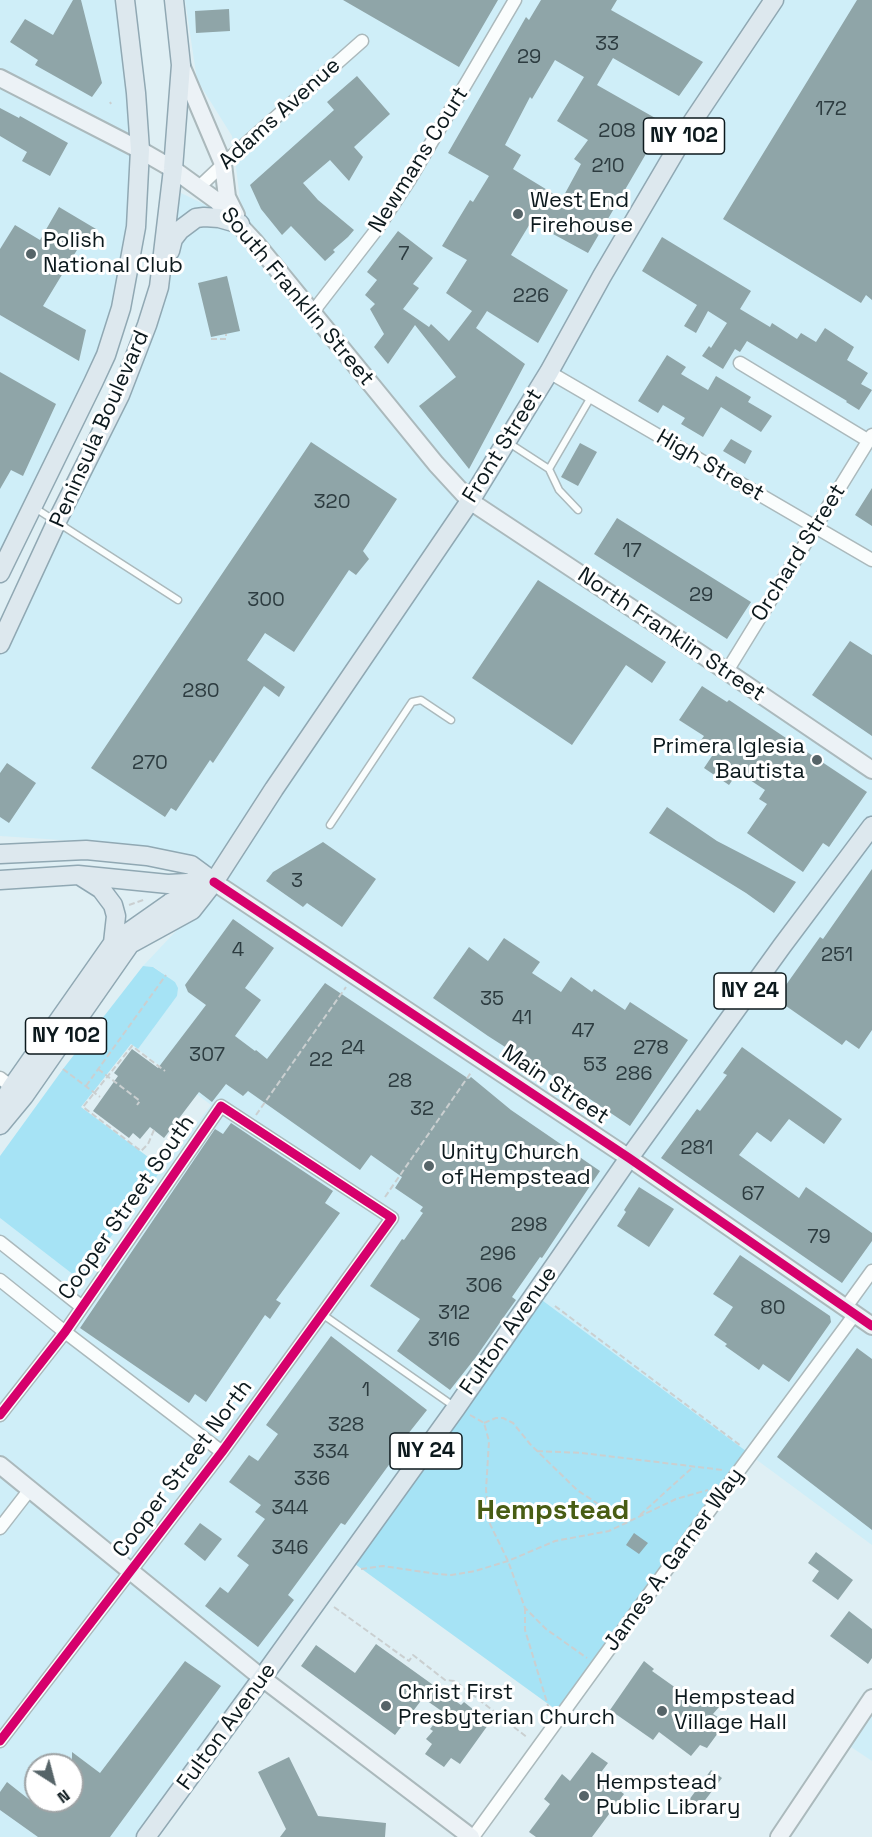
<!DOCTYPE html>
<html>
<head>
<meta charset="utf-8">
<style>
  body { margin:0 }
  #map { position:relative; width:872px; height:1837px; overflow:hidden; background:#dfeff4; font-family:"Space Grotesk",sans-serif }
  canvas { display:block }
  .north { position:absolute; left:24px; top:1753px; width:60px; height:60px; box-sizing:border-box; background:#fff; border:2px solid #9ea3a5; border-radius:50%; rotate:144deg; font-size:16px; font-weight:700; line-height:24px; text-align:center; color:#0c191d }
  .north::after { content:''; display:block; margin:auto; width:21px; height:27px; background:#566468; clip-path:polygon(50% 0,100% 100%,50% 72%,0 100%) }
</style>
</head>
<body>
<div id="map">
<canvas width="872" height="1837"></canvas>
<div class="north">N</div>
</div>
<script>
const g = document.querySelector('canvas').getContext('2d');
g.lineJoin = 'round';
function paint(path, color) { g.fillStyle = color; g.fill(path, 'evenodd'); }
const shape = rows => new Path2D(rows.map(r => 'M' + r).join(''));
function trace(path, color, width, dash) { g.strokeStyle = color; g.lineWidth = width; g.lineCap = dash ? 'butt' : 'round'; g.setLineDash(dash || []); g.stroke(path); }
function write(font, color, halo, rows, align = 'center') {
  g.font = font + ' "Space Grotesk",sans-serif'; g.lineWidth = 6; g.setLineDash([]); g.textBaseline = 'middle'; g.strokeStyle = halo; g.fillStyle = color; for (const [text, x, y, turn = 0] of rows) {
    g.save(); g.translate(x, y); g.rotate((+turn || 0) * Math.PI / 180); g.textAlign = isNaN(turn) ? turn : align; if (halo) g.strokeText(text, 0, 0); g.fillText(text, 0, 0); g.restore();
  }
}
const built = shape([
  [0,0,118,0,136,156,132,231,116,313,0,561],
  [185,0,872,0,872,1545,535,1296,146,1837,0,1837,0,1218,79,1279,211,1105,138,1049,177,996,175,982,154,967,143,966,193,913,218,868,137,845,0,836,0,655,25,601,162,292,181,193,243,223,232,136,197,80],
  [36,1765,72,1765,72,1801,36,1801],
  [872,1698,872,1761,845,1743]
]);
const green = shape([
  [143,966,153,967,175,982,178,988,177,996,138,1049,131,1044,81,1107,163,1168,79,1279,0,1218,0,1156,63,1069],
  [535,1295,750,1454,562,1714,348,1559]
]);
const building = shape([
  [73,0,81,0,102,83,92,97,35,65,38,60,10,42,25,19,53,35],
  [343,0,498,0,459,67],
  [541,0,617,0,611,10,703,62,679,96,613,58,597,85,664,123,588,253,531,222,511,255,568,290,538,343,487,311,476,328,525,364,469,469,419,406,456,377,415,325,388,364,374,347,384,334,370,309,375,304,365,295,377,280,367,272,398,231,433,258,413,284,419,288,403,309,429,327,431,324,449,341,472,311,446,293,467,260,442,246,470,200,473,202,489,176,448,153,526,17,529,20],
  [555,60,584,77,557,121,588,140,574,159,581,164,562,199,513,169,521,155,505,145,530,97,532,99],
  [857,0,872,0,872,300,866,295,861,303,723,219],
  [229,9,230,31,196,33,195,11],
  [357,76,390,114,354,147,363,157,349,181,330,160,303,183,318,200,354,230,348,237,333,250,335,252,325,261,291,226,282,235,261,209,250,185,334,110,327,102],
  [0,108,19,118,20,116,68,143,50,176,22,161,27,152,0,136],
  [59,207,96,229,85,248,80,245,43,306,86,330,79,361,0,315,0,249,15,225,40,240],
  [662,237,751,291,740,309,770,327,772,323,797,339,801,333,816,342,825,328,854,347,847,360,868,373,861,384,872,390,859,410,846,402,847,401,747,341,740,352,735,349,723,369,702,356,709,346,711,348,727,323,708,311,696,333,684,326,697,305,642,271],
  [227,276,240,331,211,337,198,283],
  [667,355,686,367,681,374,708,390,716,376,751,397,748,402,772,416,761,432,721,407,703,437,681,424,685,418,663,405,658,413,638,401],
  [0,372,56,404,23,476,11,470,0,489],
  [731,439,752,451,745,464,723,451],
  [311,442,397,499,363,551,369,559,356,575,349,570,294,652,265,633,247,660,285,687,279,697,264,686,213,763,210,760,176,811,171,808,165,817,91,768],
  [580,443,597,452,578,486,561,477],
  [872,488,872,526,855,515],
  [617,518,751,602,727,639,594,554],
  [538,580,666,662,652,683,626,665,572,745,472,678],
  [850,641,872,655,872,736,812,695],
  [702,686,727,702,729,700,867,792,829,847,823,843,803,872,747,833,767,804,759,799,765,790,738,772,729,785,704,768,714,753,699,743,704,736,679,720],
  [7,763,36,783,9,823,0,817,0,773],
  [667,807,717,841,796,882,774,913,746,893,649,833],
  [323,842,376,879,342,927,307,903,303,907,266,881,273,872],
  [872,869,872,1030,859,1049,846,1040,842,1045,776,999,820,937,823,939],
  [233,919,274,948,245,988,261,1000,235,1036,255,1051,256,1050,267,1059,325,983,469,1079,471,1077,511,1110,600,1171,542,1258,540,1257,512,1297,516,1300,508,1311,476,1357,450,1390,397,1351,420,1319,370,1286,402,1239,404,1240,423,1213,420,1211,423,1207,395,1188,402,1177,371,1155,360,1170,248,1091,243,1096,226,1084,212,1102,199,1092,164,1138,150,1127,140,1139,133,1133,129,1138,93,1111,118,1076,114,1073,132,1049,158,1068,206,1005,188,992,185,985],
  [504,938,540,962,532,973,561,992,571,977,592,992,594,989,625,1010,630,1002,688,1040,630,1126,569,1085,538,1068,488,1036,433,998,469,947,488,961],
  [742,1047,842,1119,824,1144,789,1119,771,1142,757,1132,739,1155,799,1198,806,1187,872,1233,872,1241,842,1283,661,1158,697,1109,700,1111,727,1075,723,1073],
  [231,1123,333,1191,325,1203,340,1213,276,1300,281,1303,270,1319,265,1315,206,1402,195,1394,189,1403,80,1328,215,1129,223,1134],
  [639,1187,674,1209,649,1247,617,1226,626,1212,624,1210],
  [740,1255,830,1316,831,1322,789,1382,763,1364,759,1370,725,1346,727,1344,714,1335,733,1307,713,1294],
  [331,1336,427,1410,400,1444,402,1447,345,1525,341,1523,288,1595,294,1600,258,1647,205,1606,220,1587,228,1593,249,1565,237,1556,265,1519,255,1512,261,1505,229,1482,249,1455,258,1461,278,1434,266,1425],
  [857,1348,872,1359,872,1530,777,1457],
  [200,1523,222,1539,205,1561,184,1544],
  [634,1533,648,1543,639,1554,626,1545],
  [816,1552,853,1580,838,1600,812,1581,819,1571,808,1563],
  [849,1611,872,1629,872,1658,868,1664,830,1636],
  [376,1644,461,1705,464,1702,485,1719,483,1721,488,1725,460,1764,451,1758,444,1767,425,1754,432,1744,426,1739,433,1731,430,1729,443,1712,423,1698,395,1735,301,1666,316,1645,355,1673],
  [185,1661,221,1686,110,1837,38,1837,0,1810,0,1792,7,1782,36,1805,36,1807,40,1801,72,1801,72,1752,100,1773],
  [644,1661,654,1669,652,1671,690,1698,696,1690,719,1707,713,1714,726,1722,707,1748,700,1745,691,1756,659,1732,653,1740,610,1710],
  [592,1752,608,1763,599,1775,624,1794,592,1837,536,1837,529,1832,550,1804,544,1799,562,1774,570,1781],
  [289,1757,318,1816,386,1823,385,1837,280,1837,286,1829,258,1772],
  [711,1770,722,1778,696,1812,686,1804]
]);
const path = shape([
  [110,102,111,104],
  [211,339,226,339,226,334],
  [129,905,146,899],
  [63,1069,100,1097],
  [98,1069,140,1101,137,1105],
  [86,1086,166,975],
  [256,1115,346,987],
  [154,1130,148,1144,141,1151,83,1107,132,1046,165,1071],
  [385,1197,472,1071],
  [555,1306,741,1446],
  [470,1415,484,1423,489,1441,486,1490,490,1524,508,1561,525,1608,546,1629,587,1658],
  [484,1423,496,1418,503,1418,513,1423,530,1444,577,1490,598,1504,631,1520],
  [537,1451,582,1453,723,1470],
  [640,1515,693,1467],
  [361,1569,383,1566,437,1574,451,1575,475,1571,508,1561,555,1541,609,1531,676,1499,708,1490],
  [334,1607,409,1661,413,1655,445,1680,455,1681,528,1738],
  [525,1608,525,1630,549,1709],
  [446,1694,455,1681]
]);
const lane = shape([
  [509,443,549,469],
  [35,508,178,600],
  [578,510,559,490,549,469,591,397],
  [330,825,412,702,421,700,451,720],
  [322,1314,455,1407]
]);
const street = shape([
  [199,187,233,155,362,41],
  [312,313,377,229,410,179,515,0],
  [740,363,869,441],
  [549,372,872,560],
  [727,671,872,435],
  [0,1078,18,1092],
  [0,1242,82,1307],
  [0,1280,65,1332,222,1452],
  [846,1307,872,1271],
  [0,1415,65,1332,221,1106,392,1218,222,1452,0,1741],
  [0,1528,31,1488],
  [473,1837,715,1503,855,1314]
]);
const secondary = shape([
  [181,65,223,164,227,197,236,215],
  [0,78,140,150,173,169,217,201,255,242,436,464,470,501,701,654,872,770],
  [214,882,629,1158,872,1326],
  [0,1465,262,1678,471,1837],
  [779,1837,872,1698]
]);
const primary = shape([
  [170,251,173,239,180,230,196,218,204,217,219,218,240,224],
  [0,573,93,383,106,355,121,308,136,227,140,150,136,93,125,0],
  [0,644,57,521,120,395,147,325,159,287,173,169,181,65,174,0],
  [0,854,86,850,147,856,191,865,214,882],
  [82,877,101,889,113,905,116,916,113,943],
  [0,880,78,875,168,884,206,882],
  [0,1107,12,1087,113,943,170,903,210,884],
  [0,1125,24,1096,130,944,192,910,214,882,274,789,470,501,549,372,602,276,693,121,774,0],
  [146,1837,262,1678,456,1408,629,1158,782,946,872,826]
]);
const cycleway = shape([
  [214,882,629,1158,872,1326],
  [0,1415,65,1332,221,1106,392,1218,222,1452,0,1741]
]);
const markers = [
  [518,214,6,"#566468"],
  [31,254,6,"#566468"],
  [817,760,6,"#566468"],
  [429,1166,6,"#566468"],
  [386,1706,6,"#566468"],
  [662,1711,6,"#566468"],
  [584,1796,6,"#566468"]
];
const numberNames = [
  ["33",607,45],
  ["29",529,58],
  ["172",831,110],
  ["208",617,132],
  ["210",608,167],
  ["7",404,255],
  ["226",531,297],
  ["320",332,503],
  ["17",632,552],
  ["29",701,596],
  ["300",266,601],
  ["280",201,692],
  ["270",150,764],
  ["3",297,882],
  ["4",238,951],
  ["251",837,956],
  ["35",492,1000],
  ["41",522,1019],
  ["47",583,1032],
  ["24",353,1049],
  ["278",651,1049],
  ["307",207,1056],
  ["22",321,1061],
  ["53",595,1066],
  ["286",634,1075],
  ["28",400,1082],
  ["32",422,1110],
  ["281",697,1149],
  ["67",753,1195],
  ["298",529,1226],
  ["79",819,1238],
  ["296",498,1255],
  ["306",484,1287],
  ["80",773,1309],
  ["312",454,1314],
  ["316",444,1341],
  ["1",366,1391],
  ["328",346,1426],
  ["334",331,1453],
  ["336",312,1480],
  ["344",290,1509],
  ["346",290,1549]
];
const shields = [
  [684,136,81],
  [750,991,72],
  [66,1036,81],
  [426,1451,72]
];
const shieldNames = [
  ["NY 102",684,136],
  ["NY 24",750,991],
  ["NY 102",66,1036],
  ["NY 24",426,1451]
];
const streetNames = [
  ["Adams Avenue",280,114,-42],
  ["Newmans Court",419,160,-58],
  ["South Franklin Street",297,297,50],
  ["Peninsula Boulevard",100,429,-66],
  ["Front Street",503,446,-58],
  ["High Street",710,466,30],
  ["Orchard Street",799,553,-58],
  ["North Franklin Street",671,635,34],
  ["Main Street",555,1085,34],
  ["Cooper Street South",127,1208,-55],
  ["Fulton Avenue",509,1331,-55],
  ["Cooper Street North",183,1469,-53],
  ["James A. Garner Way",674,1560,-54],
  ["Fulton Avenue",227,1727,-54]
];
const poiNames = [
  ["West End",530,201],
  ["Firehouse",530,226],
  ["Polish",43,241],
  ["National Club",43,266],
  ["Primera Iglesia",805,747,"right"],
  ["Bautista",805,772,"right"],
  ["Unity Church",441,1153],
  ["of Hempstead",441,1178],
  ["Christ First",398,1693],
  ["Presbyterian Church",398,1718],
  ["Hempstead",674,1698],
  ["Village Hall",674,1723],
  ["Hempstead",596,1783],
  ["Public Library",596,1808]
];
const districtNames = [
  ["Hempstead",553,1511]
];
paint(built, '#cfeef8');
paint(green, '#a6e3f5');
paint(building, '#8fa5a8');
trace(lane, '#abb9bc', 9);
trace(street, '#abb9bc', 15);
trace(secondary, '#abb9bc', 20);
trace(primary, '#90a8b3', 21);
trace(path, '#cacfd0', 2, [6, 3]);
trace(lane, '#fafdfd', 6);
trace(street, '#fafdfd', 12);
trace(secondary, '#ecf2f6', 16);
trace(primary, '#dde8ee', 18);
trace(cycleway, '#d6006c', 9);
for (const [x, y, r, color] of markers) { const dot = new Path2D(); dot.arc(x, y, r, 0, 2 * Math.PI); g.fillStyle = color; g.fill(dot); trace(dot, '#fff', 2); }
write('20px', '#2d3c40', null, numberNames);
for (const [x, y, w] of shields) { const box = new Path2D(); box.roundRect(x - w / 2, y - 18, w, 36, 4.5); g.fillStyle = '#fff'; g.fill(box); trace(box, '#0c191d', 1.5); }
write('bold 21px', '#0c191d', null, shieldNames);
write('22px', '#0c191d', '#fff', streetNames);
write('22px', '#0c191d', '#fff', poiNames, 'left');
write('bold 28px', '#485d14', '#fff', districtNames);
</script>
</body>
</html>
